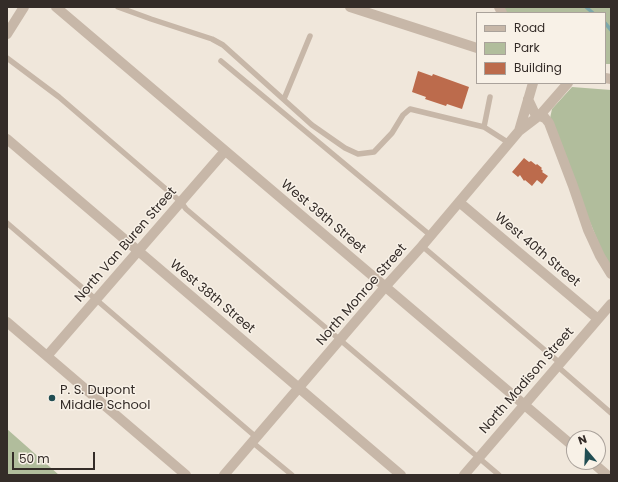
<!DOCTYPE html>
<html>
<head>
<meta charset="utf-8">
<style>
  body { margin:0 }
  #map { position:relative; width:618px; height:482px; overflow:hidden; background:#f0e7db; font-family:Poppins,sans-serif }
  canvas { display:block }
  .frame { position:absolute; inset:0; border:8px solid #342c28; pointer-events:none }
  .legend { position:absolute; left:476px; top:12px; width:130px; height:72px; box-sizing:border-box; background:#f8f1e7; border:1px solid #aaa29b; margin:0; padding:5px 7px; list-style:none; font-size:12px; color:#342c28 }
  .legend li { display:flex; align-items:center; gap:8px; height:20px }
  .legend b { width:20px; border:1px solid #aaa29b }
  .north { position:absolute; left:566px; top:430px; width:40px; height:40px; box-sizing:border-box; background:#f8f1e7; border:1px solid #aaa29b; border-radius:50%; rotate:341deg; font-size:11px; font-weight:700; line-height:16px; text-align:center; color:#342c28 }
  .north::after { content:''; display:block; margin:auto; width:14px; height:18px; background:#214d52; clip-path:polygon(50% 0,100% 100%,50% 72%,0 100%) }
  .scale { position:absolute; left:12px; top:452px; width:83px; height:18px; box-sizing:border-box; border:2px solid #342c28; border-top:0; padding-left:5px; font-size:12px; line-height:14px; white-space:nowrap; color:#342c28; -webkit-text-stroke:3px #f8f1e7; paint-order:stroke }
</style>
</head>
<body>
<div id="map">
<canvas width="618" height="482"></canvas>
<div class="frame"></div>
<ul class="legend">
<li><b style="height:5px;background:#c7b7a8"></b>Road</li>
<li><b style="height:11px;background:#b1bd9c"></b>Park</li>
<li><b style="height:11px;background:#bc6b4c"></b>Building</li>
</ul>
<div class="north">N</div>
<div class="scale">50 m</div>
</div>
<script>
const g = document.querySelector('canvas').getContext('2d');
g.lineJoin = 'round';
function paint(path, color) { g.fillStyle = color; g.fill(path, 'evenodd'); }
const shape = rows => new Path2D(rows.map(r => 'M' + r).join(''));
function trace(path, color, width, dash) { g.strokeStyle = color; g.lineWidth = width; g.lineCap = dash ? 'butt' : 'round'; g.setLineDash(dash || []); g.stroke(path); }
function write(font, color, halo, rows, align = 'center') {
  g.font = font + ' Poppins,sans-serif'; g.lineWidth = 3; g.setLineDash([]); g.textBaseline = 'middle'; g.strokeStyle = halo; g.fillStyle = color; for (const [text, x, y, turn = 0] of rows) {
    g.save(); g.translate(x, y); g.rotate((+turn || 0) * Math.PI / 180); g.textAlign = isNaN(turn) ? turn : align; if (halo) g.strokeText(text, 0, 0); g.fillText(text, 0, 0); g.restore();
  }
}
const green = shape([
  [501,7,611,7,611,64,605,64,605,13,504,13],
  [572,87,611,90,611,273,549,123,552,109],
  [7,429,59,475,7,475]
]);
const stream = shape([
  [586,7,593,13],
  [605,23,611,30]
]);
const building = shape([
  [418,71,432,76,433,74,469,87,462,109,447,104,446,106,425,99,426,97,412,92],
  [524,158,529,162,531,161,536,165,537,164,542,168,541,169,543,171,542,172,548,176,542,184,537,180,532,186,525,180,524,181,520,175,518,177,512,172]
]);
const service = shape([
  [118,7,151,19,212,39,223,45,312,125,345,148,358,154,374,152,392,133,403,115,410,109,484,127],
  [7,58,59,97,181,202,186,209,499,475],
  [221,61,430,235],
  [490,97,484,127,509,143],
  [284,99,310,36],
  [7,223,256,437],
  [422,246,560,363],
  [557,366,611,413],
  [252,442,292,475]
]);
const minor = shape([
  [56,7,574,447],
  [499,7,502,13],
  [7,34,24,7],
  [528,99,535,114,545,118,549,123,573,186,588,230,600,256,611,274],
  [519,131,533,83],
  [7,139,401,475],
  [459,202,598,319],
  [7,322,186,475],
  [47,356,225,151],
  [592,462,607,475],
  [224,475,385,287,422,246,519,131,540,115,568,83],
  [464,475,611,304]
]);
const tertiary = shape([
  [350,7,477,48],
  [605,78,611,79]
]);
const markers = [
  [52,398,4,"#214d52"]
];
const streetNames = [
  ["West 39th Street",323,217,40],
  ["North Van Buren Street",126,245,-49],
  ["West 40th Street",537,250,40],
  ["North Monroe Street",362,295,-49],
  ["West 38th Street",212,297,40],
  ["North Madison Street",527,381,-49]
];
const poiNames = [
  ["P. S. Dupont",60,391],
  ["Middle School",60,406]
];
paint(green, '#b1bd9c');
trace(stream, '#7ca7aa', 3.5);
paint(building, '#bc6b4c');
trace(service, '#c7b7a8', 5.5);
trace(minor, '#c7b7a8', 10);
trace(tertiary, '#c7b7a8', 10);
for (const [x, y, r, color] of markers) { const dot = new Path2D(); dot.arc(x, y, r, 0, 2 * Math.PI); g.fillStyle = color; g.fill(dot); trace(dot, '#f8f1e7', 1.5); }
write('13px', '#342c28', '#f8f1e7', streetNames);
write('13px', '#342c28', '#f8f1e7', poiNames, 'left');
</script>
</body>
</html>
